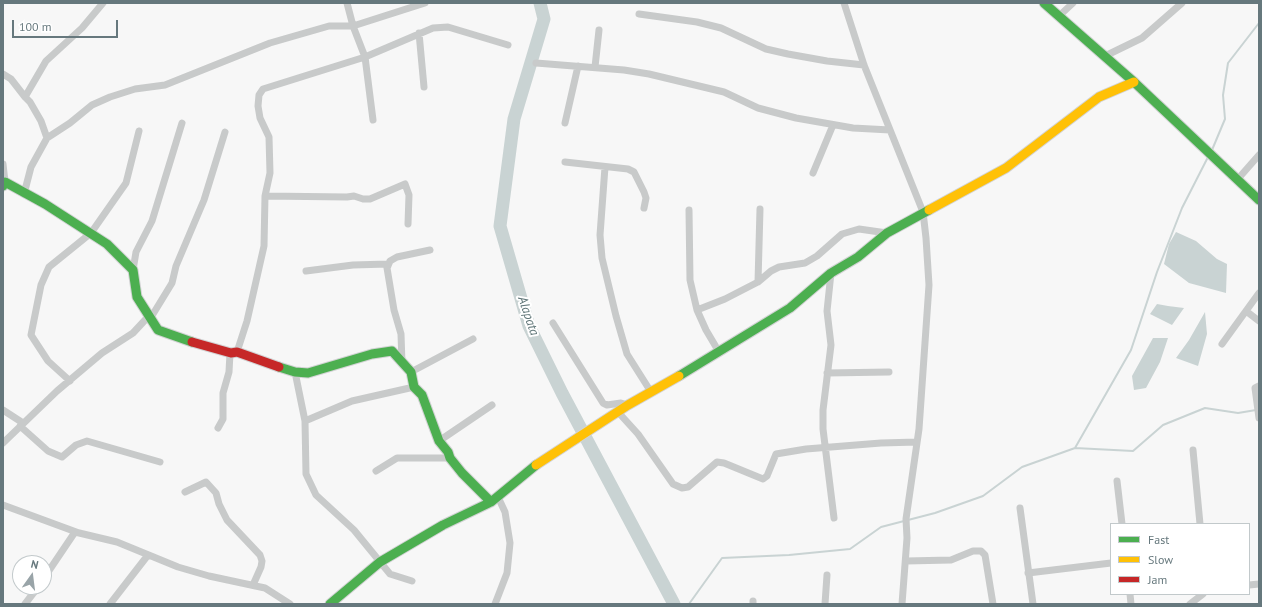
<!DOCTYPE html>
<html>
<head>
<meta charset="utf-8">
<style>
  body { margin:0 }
  #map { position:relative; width:1262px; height:607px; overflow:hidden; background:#f7f7f7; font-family:"PT Sans",sans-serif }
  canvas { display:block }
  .frame { position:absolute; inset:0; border:4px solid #66787d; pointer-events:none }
  .legend { position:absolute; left:1110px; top:523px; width:140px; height:72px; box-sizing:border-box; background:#fff; border:1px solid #c2c9cb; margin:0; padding:5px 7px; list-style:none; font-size:12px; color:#66787d }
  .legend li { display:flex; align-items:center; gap:8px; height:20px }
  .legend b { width:20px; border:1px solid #c2c9cb }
  .north { position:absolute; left:12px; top:555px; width:40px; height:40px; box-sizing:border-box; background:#fff; border:1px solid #c2c9cb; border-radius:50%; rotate:14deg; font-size:11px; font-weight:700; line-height:16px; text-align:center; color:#66787d }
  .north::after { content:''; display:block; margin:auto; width:14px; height:18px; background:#99a4a8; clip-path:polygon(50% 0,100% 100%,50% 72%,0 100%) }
  .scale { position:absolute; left:12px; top:20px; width:106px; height:18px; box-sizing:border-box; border:2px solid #66787d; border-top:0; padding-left:5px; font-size:12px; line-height:14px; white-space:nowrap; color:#66787d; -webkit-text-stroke:3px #fff; paint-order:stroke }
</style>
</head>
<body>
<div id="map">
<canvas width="1262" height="607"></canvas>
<div class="frame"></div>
<ul class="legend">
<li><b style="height:5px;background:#4caf50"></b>Fast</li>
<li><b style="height:5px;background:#ffc107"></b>Slow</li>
<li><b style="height:5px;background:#c62828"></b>Jam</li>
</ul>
<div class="north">N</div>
<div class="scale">100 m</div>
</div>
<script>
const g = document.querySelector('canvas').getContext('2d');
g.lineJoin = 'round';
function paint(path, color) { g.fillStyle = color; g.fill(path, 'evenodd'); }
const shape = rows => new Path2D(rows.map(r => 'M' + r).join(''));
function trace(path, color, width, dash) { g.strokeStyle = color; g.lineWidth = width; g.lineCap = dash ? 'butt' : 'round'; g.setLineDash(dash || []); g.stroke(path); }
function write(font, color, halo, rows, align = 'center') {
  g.font = font + ' "PT Sans",sans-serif'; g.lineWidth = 4; g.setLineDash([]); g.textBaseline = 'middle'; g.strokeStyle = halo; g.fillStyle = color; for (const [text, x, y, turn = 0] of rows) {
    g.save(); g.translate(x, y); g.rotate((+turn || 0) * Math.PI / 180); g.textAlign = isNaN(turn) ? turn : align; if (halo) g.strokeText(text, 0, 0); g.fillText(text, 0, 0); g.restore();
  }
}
const water = shape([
  [1176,232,1196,241,1217,259,1227,264,1226,293,1189,283,1164,264,1169,244],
  [1157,304,1168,306,1184,308,1172,325,1150,314],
  [1205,312,1207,334,1198,366,1176,358,1189,340],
  [1153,338,1168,338,1160,362,1146,388,1134,390,1132,376]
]);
const stream = shape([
  [1212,150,1225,119,1223,95,1228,63,1259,23],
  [1075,448,1131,350,1157,272,1182,208,1208,157],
  [689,604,722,558,789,555,850,549,881,527,935,513,983,496,1022,467,1075,448,1133,451,1163,425,1205,408,1238,413,1256,410]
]);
const river = shape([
  [540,3,544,19,514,119,500,226,529,326,562,393,674,604]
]);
const street = shape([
  [347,3,353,26,425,3],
  [844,3,864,65,923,212,926,238,929,285,919,429,906,519,907,538,902,604],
  [639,14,697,22,721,28,766,49,788,54,827,61,864,65],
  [1059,16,1073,3],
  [419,33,424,87],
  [1105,56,1142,38,1182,3],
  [536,63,624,70,649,74,724,92,758,108,796,118,853,128,890,130],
  [595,67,599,30],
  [3,74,11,79,25,97],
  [565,123,578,66],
  [47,138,41,121,30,102,25,97,46,61,82,28,103,3],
  [565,162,628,169,634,172,644,192,646,198,644,208],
  [3,164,5,182],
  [605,167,600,235,602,258,616,316,627,354,651,392],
  [813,173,833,125],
  [1237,180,1259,155],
  [24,194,31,167,47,138,70,123,92,105,110,97,135,89,165,85,270,43,329,26,353,26,365,57,373,120],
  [265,196,347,197,354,196,363,199,370,199,405,184,409,195,408,224],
  [689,210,690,280,697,310,706,330,719,352],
  [133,270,136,252,152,221,182,123],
  [306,271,353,265,388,264],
  [831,273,827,311,831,345,823,410,823,429,834,518],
  [758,282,760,209],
  [697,310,725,299,758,282,771,271,779,267,805,263,817,256,842,234,859,229,887,233],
  [1246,311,1259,321],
  [553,323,603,403,607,405,621,403,628,405],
  [1222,344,1259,293],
  [237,352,247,321,264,246,265,196,270,173,269,137,260,118,258,106,259,95,263,89,365,57,433,28,448,27,508,45],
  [402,363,401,334,394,310,387,268,390,261,397,257,430,250],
  [295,372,305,421,306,474,316,495,354,530,390,574,412,581],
  [411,372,473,339],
  [827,373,889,372],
  [70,381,48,361,31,335,41,285,49,267,91,233,126,183,139,131],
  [1259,386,1255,388,1259,418],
  [3,410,23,423],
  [618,412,638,434,673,484,682,488,688,487,717,462,724,463,763,479,767,476,776,454,806,449,881,443,917,442],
  [305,421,352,401,414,387],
  [20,426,48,451,62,457,76,445,87,441,160,462],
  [218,428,223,419,223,393,229,372,230,353,231,353],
  [439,441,492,405],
  [3,443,57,391,102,353,133,333,146,319,150,319,172,283,176,266,204,200,225,132],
  [1193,450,1200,524],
  [376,471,397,458,450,458],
  [1117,481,1122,524],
  [185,492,206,482,216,493,219,504,227,520,260,555,262,561,261,567,253,585],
  [494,500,498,497,505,512,510,543,507,573,495,604],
  [3,505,79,533],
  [1020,508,1033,604],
  [906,561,951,560,973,551,981,551,985,555,993,604],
  [1028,573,1111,563],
  [44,578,75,532,117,542,178,567,209,576,265,588,290,604],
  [1249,585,1259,584],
  [1130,594,1131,604],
  [25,604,38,587],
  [110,604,148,555],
  [753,604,753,601],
  [825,604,827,575],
  [1190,604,1203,594]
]);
const fast = shape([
  [1044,3,1134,82,1259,200],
  [3,186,5,182,45,204,107,244,133,270,137,297,158,330,192,342],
  [279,367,295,372,308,373,372,354,392,351,411,372,414,387,422,395,439,441,448,452,450,458,462,473,491,502],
  [679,376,790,308,831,273,858,257,887,233,929,210],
  [330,604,380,562,443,525,491,502,536,465]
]);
const slow = shape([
  [929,210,1006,168,1099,97,1134,82],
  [536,465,628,405,679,376]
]);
const jam = shape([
  [192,342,231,353,237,352,279,367]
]);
const waterNames = [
  ["Alapata",528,316,71]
];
paint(water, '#c9d3d3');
trace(stream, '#c9d3d3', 2);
trace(river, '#c9d3d3', 13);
trace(fast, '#d2d3d4', 11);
trace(slow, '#d2d3d4', 11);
trace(jam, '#d2d3d4', 11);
trace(street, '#c8caca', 7);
trace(fast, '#4caf50', 9);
trace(slow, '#ffc107', 9);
trace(jam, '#c62828', 9);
write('italic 13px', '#607678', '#fff', waterNames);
</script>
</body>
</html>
